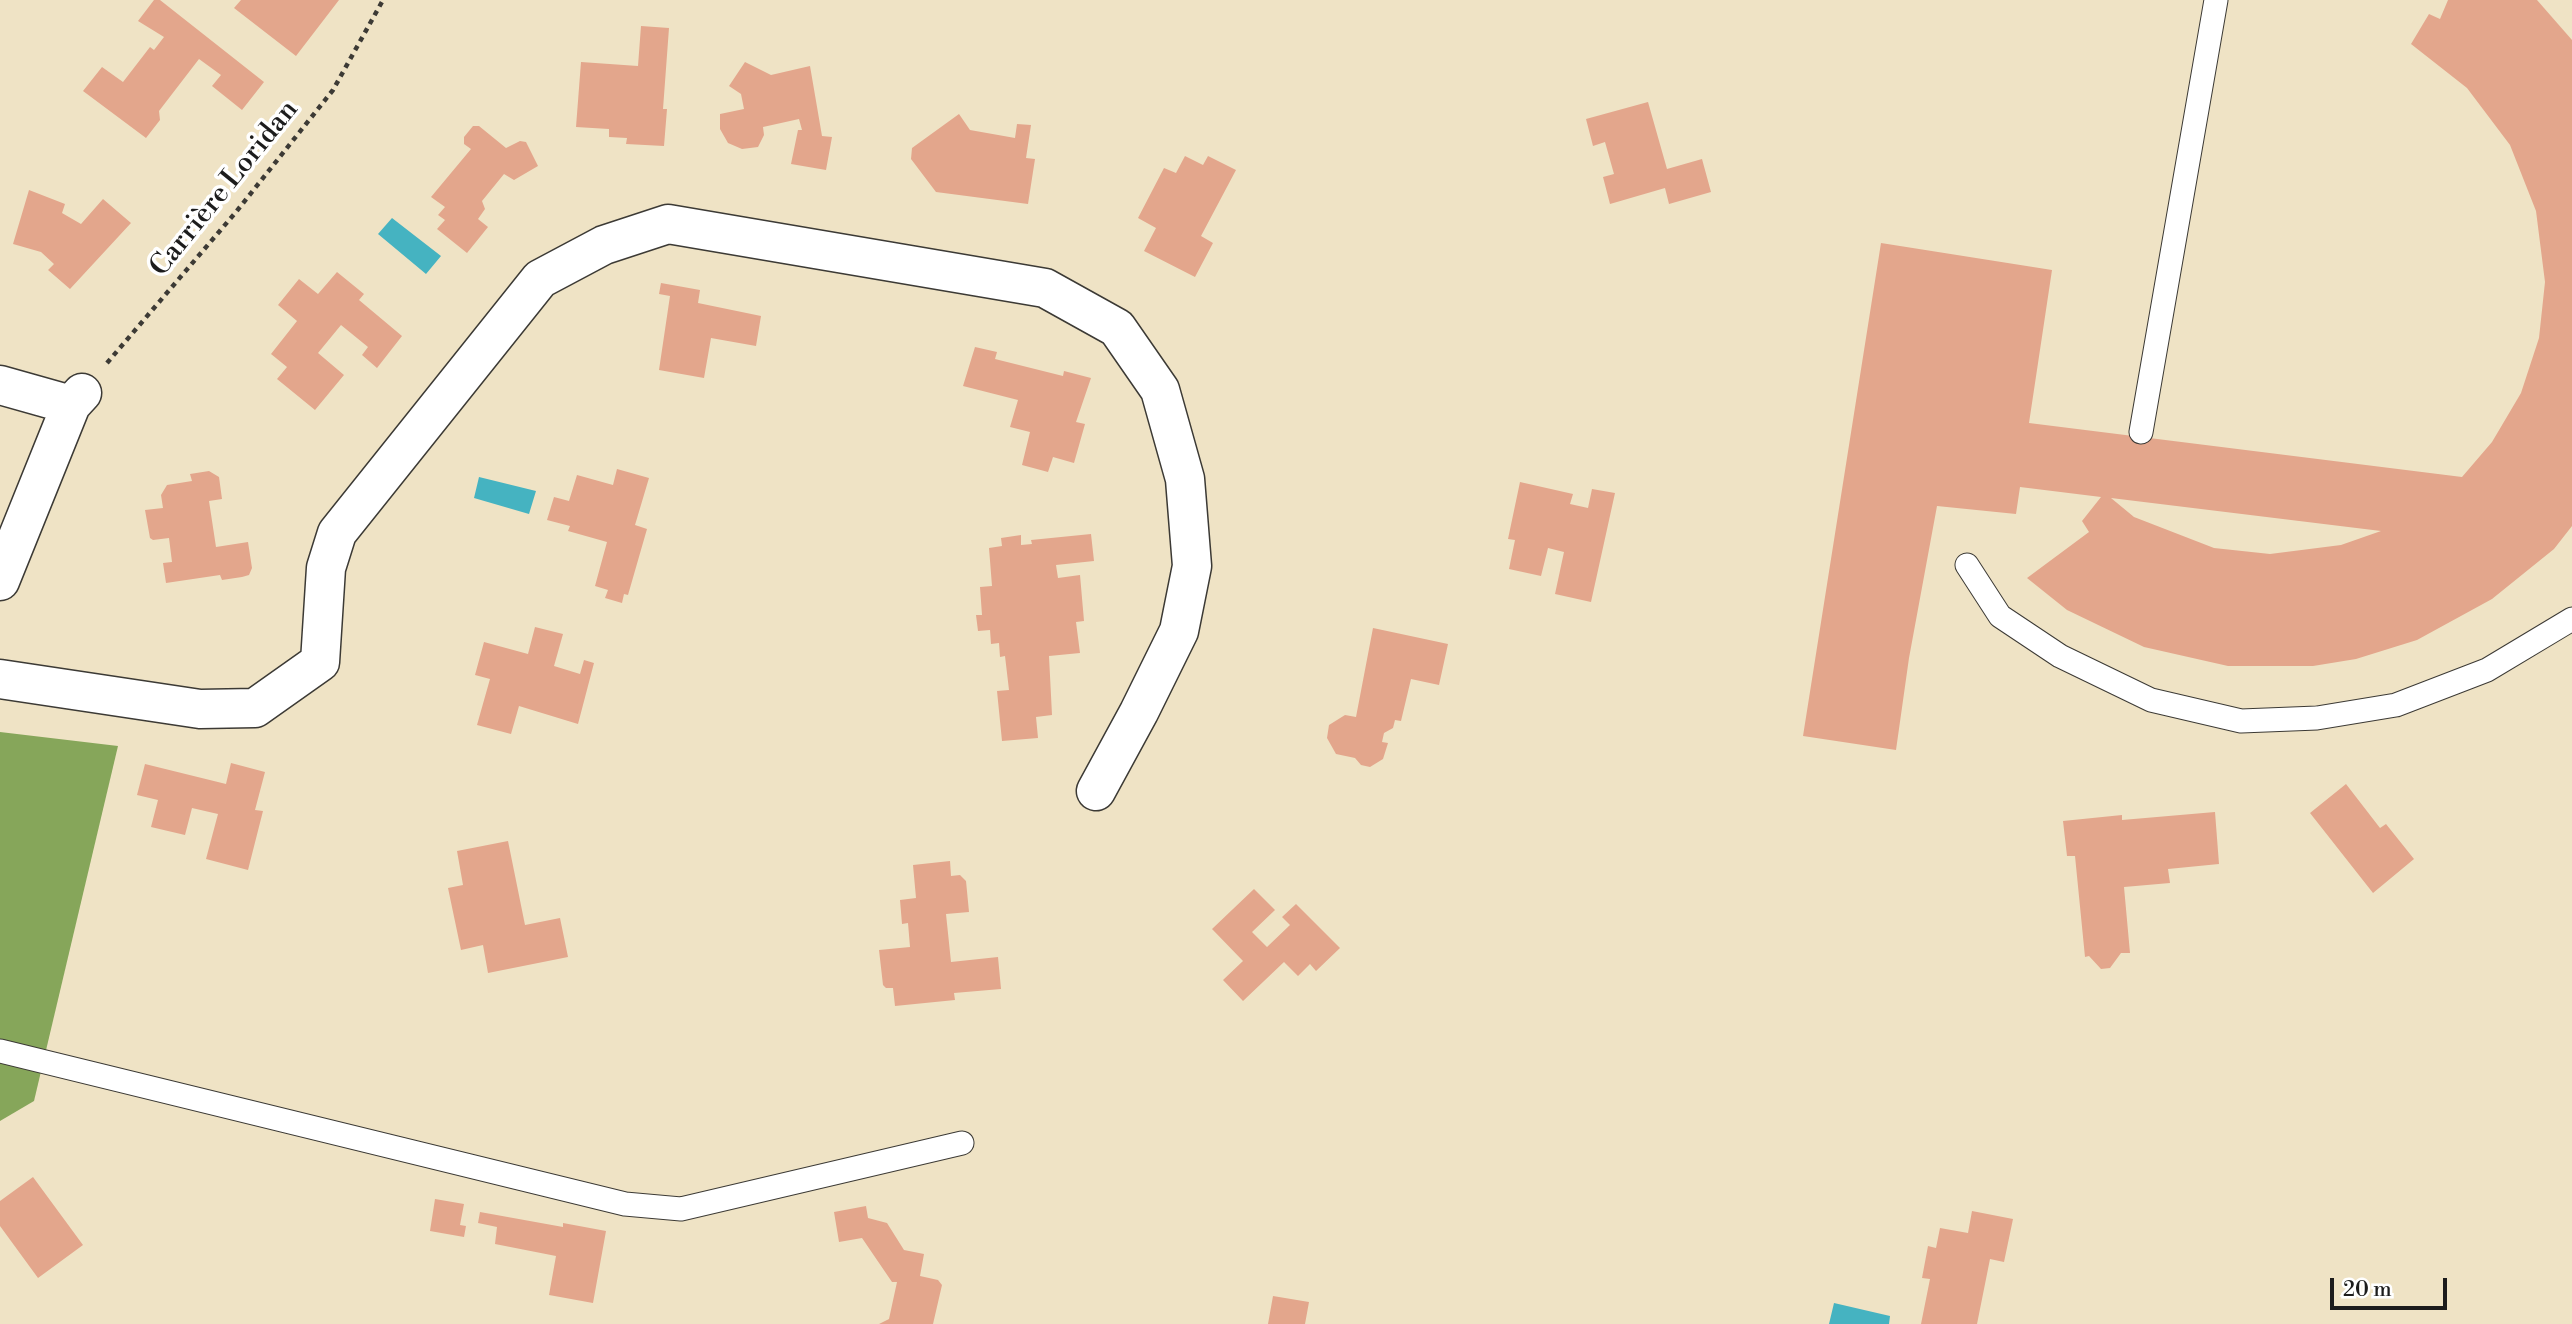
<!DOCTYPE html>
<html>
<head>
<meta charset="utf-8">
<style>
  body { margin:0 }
  #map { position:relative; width:2572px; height:1324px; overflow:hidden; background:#efe3c5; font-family:"Libre Bodoni",serif }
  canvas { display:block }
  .scale { position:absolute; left:2330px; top:1278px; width:117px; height:32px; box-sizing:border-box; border:4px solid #1c1c1c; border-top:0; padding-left:9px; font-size:21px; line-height:24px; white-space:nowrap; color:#1c1c1c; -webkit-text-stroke:5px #fff; paint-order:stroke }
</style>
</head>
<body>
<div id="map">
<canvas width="2572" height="1324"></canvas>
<div class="scale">20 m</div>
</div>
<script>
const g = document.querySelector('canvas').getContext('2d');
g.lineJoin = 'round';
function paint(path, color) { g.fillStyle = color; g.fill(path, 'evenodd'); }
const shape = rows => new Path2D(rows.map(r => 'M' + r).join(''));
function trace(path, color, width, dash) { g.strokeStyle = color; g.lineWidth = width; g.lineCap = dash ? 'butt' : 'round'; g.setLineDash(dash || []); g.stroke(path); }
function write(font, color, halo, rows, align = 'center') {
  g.font = font + ' "Libre Bodoni",serif'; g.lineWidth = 7; g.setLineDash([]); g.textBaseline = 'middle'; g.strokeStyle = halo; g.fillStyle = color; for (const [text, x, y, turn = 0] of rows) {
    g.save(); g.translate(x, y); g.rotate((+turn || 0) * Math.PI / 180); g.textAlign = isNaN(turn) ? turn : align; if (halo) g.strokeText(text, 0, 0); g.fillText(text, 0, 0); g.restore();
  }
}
const forest = shape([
  [0,732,118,746,34,1101,0,1121]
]);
const water = shape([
  [392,218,441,256,426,274,378,234],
  [479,477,536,491,529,514,474,498],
  [1834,1303,1890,1316,1889,1324,1829,1324]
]);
const building = shape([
  [154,0,160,0,264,82,242,110,212,86,221,75,199,59,159,111,160,120,146,138,83,91,102,67,123,82,150,47,154,50,164,37,138,21],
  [241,0,339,0,296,56,234,8],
  [2448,0,2537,0,2572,40,2572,526,2554,549,2492,599,2417,640,2356,659,2313,666,2228,666,2144,647,2067,610,2027,578,2089,532,2082,521,2101,497,2020,487,2016,514,1937,506,1909,658,1896,750,1803,736,1881,243,2052,270,2029,423,2462,477,2492,442,2521,393,2539,338,2545,282,2536,211,2510,145,2467,88,2411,44,2429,14,2440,19],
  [2111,498,2381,531,2341,545,2270,554,2214,548,2134,517],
  [641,26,669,28,663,109,667,109,664,146,626,144,627,138,609,137,609,129,576,127,581,62,638,66],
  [745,62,771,75,810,66,822,136,832,137,826,170,791,164,798,130,802,130,799,119,763,127,764,135,758,147,742,149,728,143,720,129,720,114,744,109,741,94,729,86],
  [1648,102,1667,169,1702,159,1711,192,1669,204,1665,188,1610,204,1603,177,1614,174,1605,142,1593,146,1586,119],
  [959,114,970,130,1015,138,1017,124,1031,125,1026,158,1035,159,1028,204,936,192,911,159,912,148],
  [473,126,479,126,506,148,520,141,526,142,538,166,514,180,504,174,482,201,485,209,478,219,488,227,467,253,437,229,445,220,438,215,445,207,431,197,471,149,464,144,464,137],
  [1185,156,1203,165,1208,156,1236,170,1201,236,1213,243,1195,277,1144,251,1156,228,1138,218,1164,168,1176,173],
  [29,190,65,204,62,213,81,224,103,199,131,223,70,289,48,270,54,264,41,252,13,244],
  [337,272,364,294,359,300,402,336,377,368,362,355,368,347,341,325,318,353,344,375,315,410,277,379,287,367,271,354,297,321,278,305,299,279,318,294],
  [661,283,700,290,698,303,761,316,756,346,711,338,704,378,659,370,670,296,659,294],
  [975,347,997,352,995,359,1063,376,1064,371,1091,378,1076,422,1085,424,1074,463,1053,457,1048,472,1022,465,1030,432,1010,427,1018,400,963,386],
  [617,469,649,478,635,525,647,529,628,595,624,594,622,603,605,598,608,590,595,586,607,542,568,531,570,526,547,520,554,497,569,501,577,475,613,485],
  [209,471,219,477,222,499,209,501,216,547,248,542,252,568,249,575,242,577,222,580,220,575,166,583,163,563,172,562,169,538,153,540,150,538,145,510,163,508,161,495,167,485,192,481,190,474],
  [1520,482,1573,494,1570,504,1588,508,1592,489,1615,493,1591,602,1555,594,1564,552,1548,548,1541,576,1509,569,1515,540,1508,539],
  [1091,534,1094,561,1056,565,1058,578,1080,575,1084,621,1076,622,1080,653,1049,656,1052,715,1036,717,1038,738,1002,741,997,691,1009,690,1005,656,1000,657,999,643,991,644,990,630,978,631,976,615,982,615,980,587,992,586,989,548,1002,546,1001,538,1021,535,1021,545,1032,544,1031,540],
  [535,627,563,634,554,666,580,674,584,660,594,663,578,724,519,706,511,734,477,725,490,679,475,675,484,642,528,654],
  [1373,628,1448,644,1439,685,1411,679,1401,721,1395,720,1393,728,1384,733,1382,742,1388,743,1383,759,1370,767,1361,765,1355,758,1336,754,1327,738,1329,725,1345,715,1356,717],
  [231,763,265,772,255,810,263,811,248,870,206,859,218,814,192,808,185,835,151,827,158,800,137,795,145,764,226,784],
  [2346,784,2380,828,2386,824,2414,859,2373,893,2310,813],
  [2215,812,2219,864,2168,869,2170,883,2124,887,2130,953,2121,953,2110,968,2101,969,2089,956,2085,957,2075,856,2067,856,2063,821,2122,815,2122,820],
  [508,841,525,925,560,918,568,957,488,973,483,945,461,950,448,888,463,885,457,851],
  [950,861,951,876,960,875,966,881,969,912,946,914,951,962,998,957,1001,989,954,993,955,1000,895,1006,893,988,886,988,883,985,879,950,910,947,908,923,902,924,900,900,916,898,913,865],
  [1254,889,1275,910,1252,932,1267,947,1290,925,1282,917,1296,904,1340,948,1316,971,1310,964,1298,976,1284,962,1243,1001,1223,980,1243,961,1212,929],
  [33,1177,83,1245,38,1278,0,1226,0,1201],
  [435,1199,464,1204,460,1225,466,1226,464,1237,430,1231],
  [866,1206,868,1218,887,1223,904,1250,924,1254,920,1276,938,1280,942,1285,933,1324,879,1324,889,1319,897,1282,892,1282,862,1238,839,1242,834,1212],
  [1972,1211,2013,1219,2004,1262,1990,1259,1977,1324,1921,1324,1930,1279,1922,1278,1928,1246,1936,1248,1940,1228,1968,1233],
  [480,1212,563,1227,563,1223,606,1231,593,1303,549,1295,556,1256,495,1244,497,1227,478,1223],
  [1273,1296,1309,1302,1305,1324,1268,1324]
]);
const path = shape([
  [107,363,236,212,333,90,383,0]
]);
const service = shape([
  [2141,432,2216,0],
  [1967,565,2000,616,2060,656,2151,700,2241,721,2317,718,2396,705,2487,670,2572,619],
  [0,1051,625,1204,681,1209,962,1143]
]);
const minor = shape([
  [0,385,71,405],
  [0,581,71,405,82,393],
  [0,679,200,709,255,708,320,662,326,568,337,533,540,279,604,245,668,224,1045,288,1117,328,1160,390,1185,479,1192,566,1179,631,1139,712,1096,791]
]);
const streetNames = [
  ["Carrière Loridan",225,189,-51]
];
paint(forest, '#86a65a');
paint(water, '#45b3c1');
paint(building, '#e3a68c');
trace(service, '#3c3a35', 25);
trace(minor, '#3c3a35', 41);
trace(path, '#3c3a35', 4.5, [5, 5]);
trace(service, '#fff', 23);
trace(minor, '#fff', 38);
write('28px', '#1c1c1c', '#fff', streetNames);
</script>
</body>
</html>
